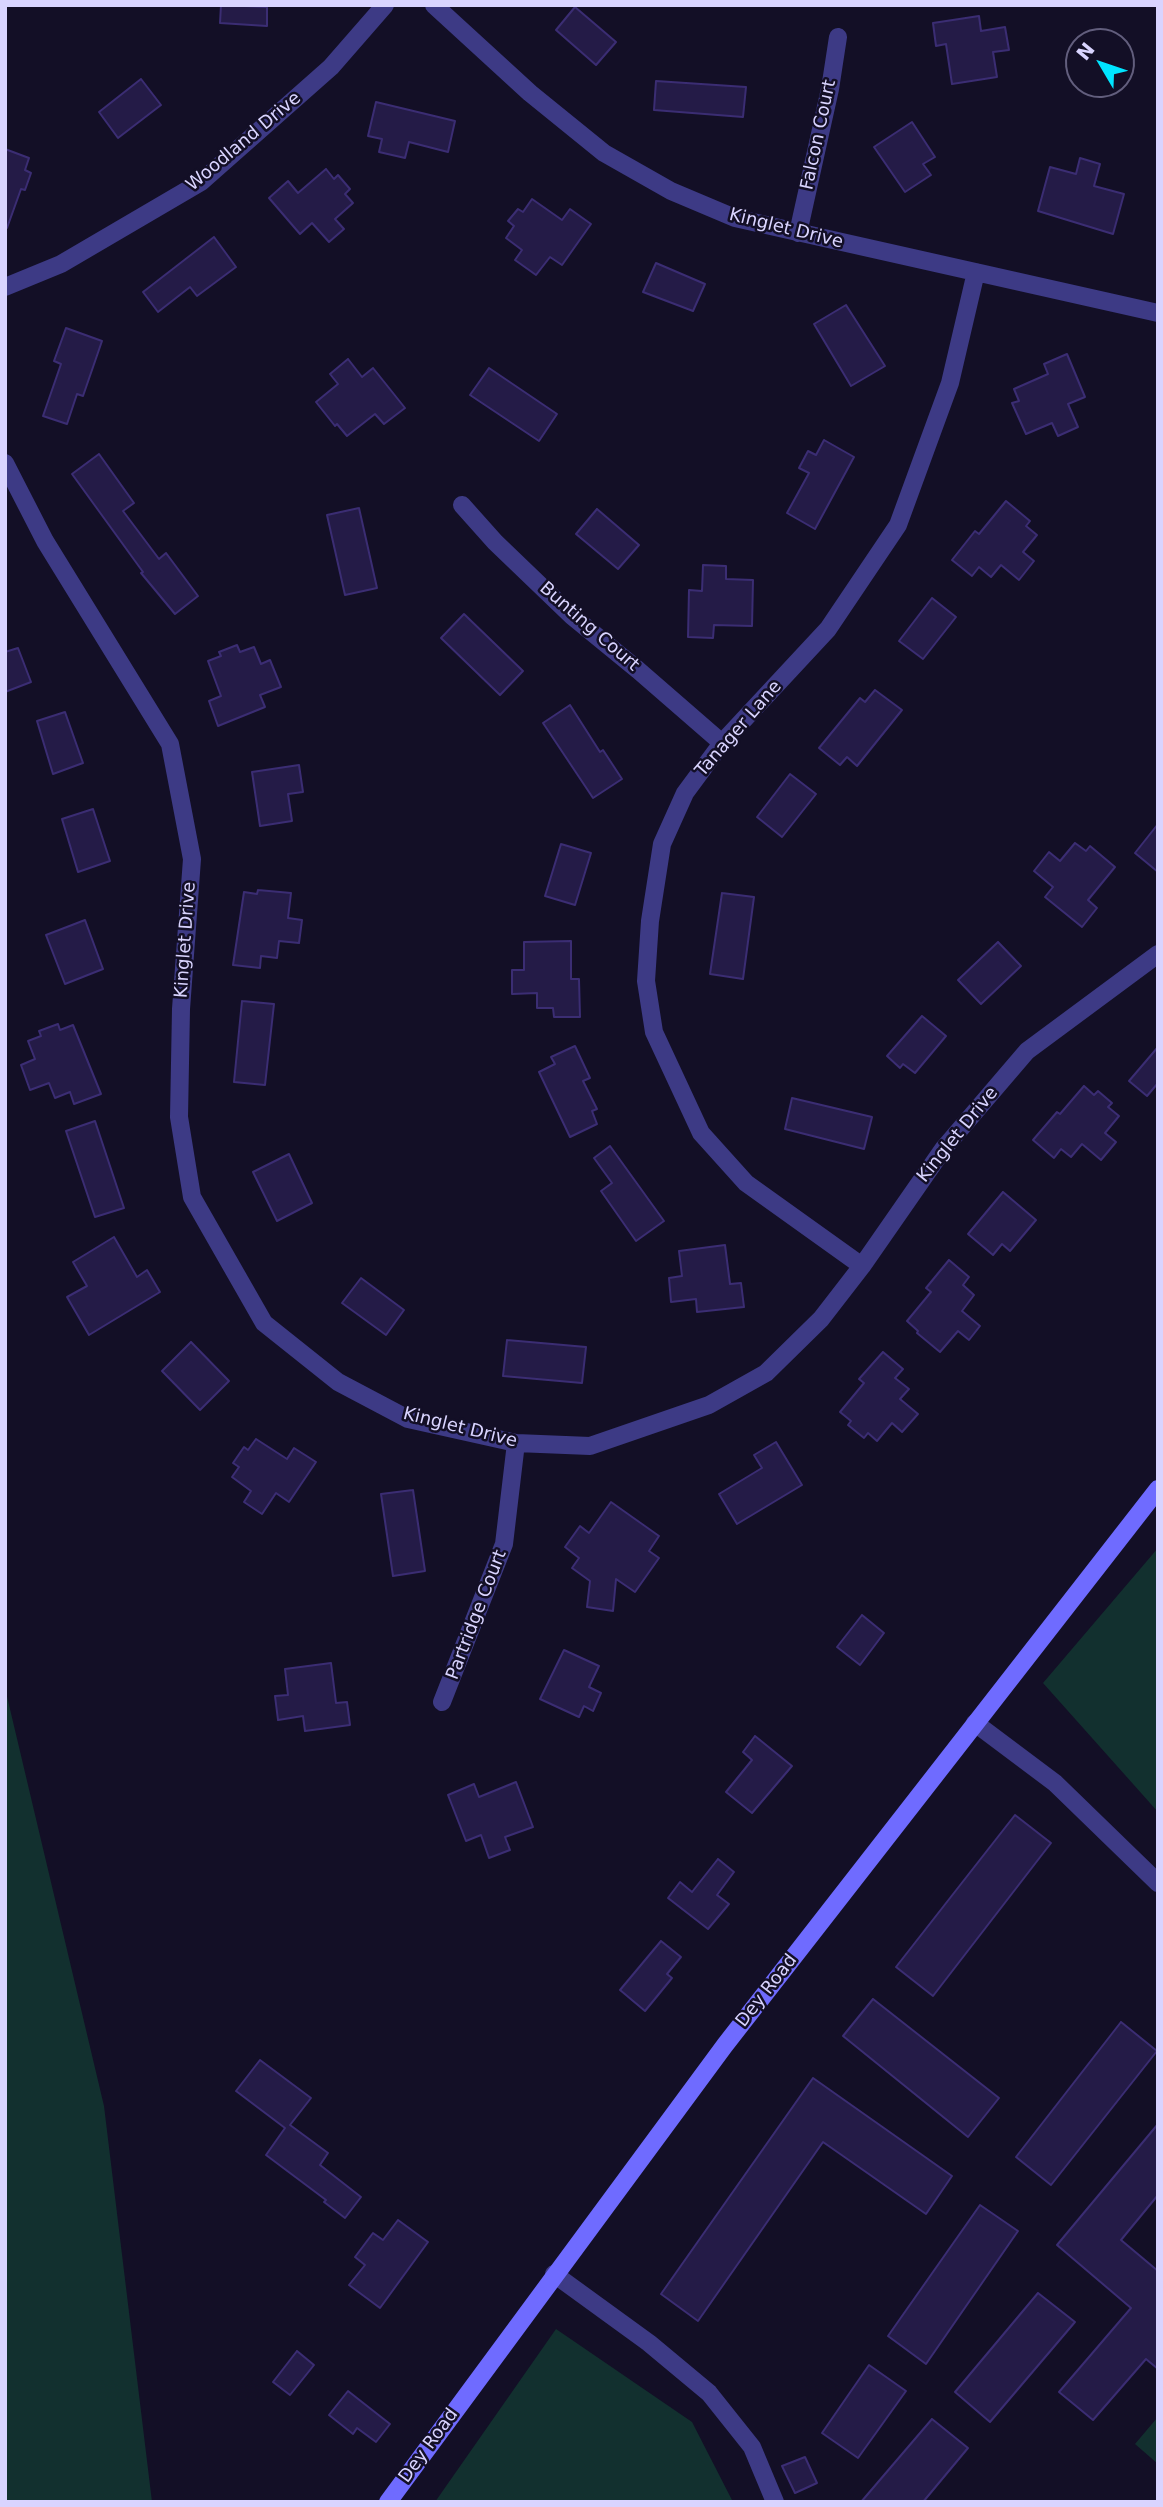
<!DOCTYPE html>
<html>
<head>
<meta charset="utf-8">
<style>
  body { margin:0 }
  #map { position:relative; width:1163px; height:2507px; overflow:hidden; background:#130f26; font-family:"DejaVu Sans",sans-serif }
  canvas { display:block }
  .frame { position:absolute; inset:0; border:7px solid #d9d4ff; pointer-events:none }
  .north { position:absolute; left:1065px; top:28px; width:70px; height:70px; box-sizing:border-box; background:#130f26; border:2px solid #625e7d; border-radius:50%; rotate:309deg; font-size:19px; font-weight:700; line-height:28px; text-align:center; color:#d9d4ff }
  .north::after { content:''; display:block; margin:auto; width:24px; height:32px; background:#00e5ff; clip-path:polygon(50% 0,100% 100%,50% 72%,0 100%) }
</style>
</head>
<body>
<div id="map">
<canvas width="1163" height="2507"></canvas>
<div class="frame"></div>
<div class="north">N</div>
</div>
<script>
const g = document.querySelector('canvas').getContext('2d');
g.lineJoin = 'round';
function paint(path, color) { g.fillStyle = color; g.fill(path, 'evenodd'); }
const shape = rows => new Path2D(rows.map(r => 'M' + r).join(''));
function trace(path, color, width, dash) { g.strokeStyle = color; g.lineWidth = width; g.lineCap = dash ? 'butt' : 'round'; g.setLineDash(dash || []); g.stroke(path); }
function write(font, color, halo, rows, align = 'center') {
  g.font = font + ' "DejaVu Sans",sans-serif'; g.lineWidth = 5; g.setLineDash([]); g.textBaseline = 'middle'; g.strokeStyle = halo; g.fillStyle = color; for (const [text, x, y, turn = 0] of rows) {
    g.save(); g.translate(x, y); g.rotate((+turn || 0) * Math.PI / 180); g.textAlign = isNaN(turn) ? turn : align; if (halo) g.strokeText(text, 0, 0); g.fillText(text, 0, 0); g.restore();
  }
}
const green = shape([
  [1158,1548,1158,1812,1043,1683],
  [5,1688,104,2106,152,2502,5,2502],
  [556,2329,692,2422,733,2502,435,2502],
  [1157,2418,1158,2418,1158,2464,1135,2444]
]);
const building = shape([
  [221,5,267,7,267,26,220,23,221,5],
  [575,7,616,42,596,65,556,30,575,7],
  [979,16,981,31,1005,27,1009,50,993,52,997,77,952,84,946,44,936,46,933,23,979,16],
  [141,79,161,105,118,138,99,112,141,79],
  [656,81,746,87,743,117,654,110,656,81],
  [376,102,455,121,448,152,409,142,405,158,379,152,382,139,368,136,376,102],
  [912,122,935,157,923,164,931,175,905,192,874,147,912,122],
  [5,149,29,158,25,170,31,173,25,190,21,189,7,228,5,228,5,149],
  [1080,158,1100,164,1094,186,1124,194,1113,234,1038,211,1050,167,1076,174,1080,158],
  [326,169,334,179,338,175,350,189,345,194,353,203,335,219,344,229,329,242,312,223,300,234,269,198,288,181,298,193,326,169],
  [532,199,562,220,570,209,591,224,562,265,550,257,536,275,515,260,522,250,506,238,514,226,508,221,518,209,523,212,532,199],
  [214,237,236,267,197,296,190,287,158,312,143,292,214,237],
  [656,263,705,284,693,311,643,292,656,263],
  [846,305,885,366,851,386,814,324,846,305],
  [66,328,102,341,83,396,77,394,67,424,43,416,61,364,54,361,66,328],
  [1067,354,1085,397,1068,404,1078,427,1058,436,1052,423,1026,434,1012,403,1019,401,1014,389,1048,374,1044,364,1067,354],
  [348,359,362,377,373,368,405,408,384,424,375,414,347,436,337,424,335,426,316,402,338,384,330,374,348,359],
  [489,368,557,414,539,441,470,395,489,368],
  [824,440,854,457,815,529,787,513,809,473,799,468,808,451,816,455,824,440],
  [99,454,134,503,123,511,159,559,166,553,198,596,175,614,141,573,143,572,72,474,99,454],
  [1006,501,1030,521,1026,526,1037,535,1023,552,1034,561,1019,580,1001,565,991,577,979,567,972,576,952,560,975,531,979,534,1006,501],
  [359,508,377,588,345,595,327,515,359,508],
  [597,509,639,545,618,569,576,534,597,509],
  [703,565,726,566,726,579,753,580,752,626,714,625,713,638,688,637,689,590,702,591,703,565],
  [932,598,956,617,923,659,899,641,932,598],
  [464,614,523,671,500,695,441,638,464,614],
  [237,645,240,652,254,647,261,664,270,660,281,687,260,695,265,707,218,726,209,701,221,696,208,661,221,656,219,652,237,645],
  [18,648,31,682,5,692,5,652,18,648],
  [875,690,902,710,857,766,847,757,840,765,819,748,860,698,865,702,875,690],
  [570,705,600,752,603,750,622,779,593,798,543,723,570,705],
  [65,712,83,763,53,774,37,721,65,712],
  [299,765,303,792,288,794,292,821,260,826,252,772,299,765],
  [790,774,816,794,782,837,757,817,790,774],
  [93,809,110,861,78,872,62,819,93,809],
  [1158,824,1158,872,1135,853,1158,824],
  [1075,843,1086,851,1090,846,1115,867,1088,900,1097,908,1082,927,1045,897,1053,887,1034,871,1049,852,1060,861,1075,843],
  [561,844,591,853,575,905,545,896,561,844],
  [258,890,291,893,288,918,302,920,299,943,279,941,277,958,261,956,260,968,233,965,244,892,257,894,258,890],
  [722,893,754,897,743,979,710,974,722,893],
  [85,920,103,969,65,984,46,935,85,920],
  [571,941,571,979,579,979,580,1017,554,1017,553,1008,537,1008,537,993,512,994,512,970,524,970,524,942,571,941],
  [998,942,1021,966,981,1004,958,980,998,942],
  [242,1001,274,1004,265,1085,234,1082,242,1001],
  [922,1016,946,1036,915,1073,903,1064,900,1068,887,1056,922,1016],
  [58,1024,60,1030,73,1025,101,1094,74,1104,70,1092,55,1098,49,1083,30,1090,21,1065,35,1059,28,1041,41,1036,39,1031,58,1024],
  [575,1046,590,1078,583,1081,597,1109,592,1111,597,1124,570,1137,539,1072,555,1064,551,1057,575,1046],
  [1158,1047,1158,1083,1147,1096,1129,1081,1158,1047],
  [1084,1086,1094,1095,1098,1091,1112,1103,1108,1107,1119,1116,1105,1133,1116,1142,1101,1160,1082,1144,1071,1157,1061,1149,1054,1158,1033,1140,1057,1112,1060,1114,1084,1086],
  [792,1098,872,1117,864,1149,785,1129,792,1098],
  [95,1121,124,1208,95,1217,66,1131,95,1121],
  [610,1146,664,1221,636,1241,601,1191,612,1183,594,1158,610,1146],
  [289,1154,312,1203,277,1221,253,1172,289,1154],
  [1003,1192,1036,1220,1010,1251,1002,1244,993,1255,968,1234,1003,1192],
  [114,1237,137,1277,147,1270,160,1292,89,1335,67,1297,87,1286,73,1262,114,1237],
  [725,1245,730,1284,741,1283,744,1307,697,1312,696,1299,671,1302,669,1278,682,1276,679,1251,725,1245],
  [949,1260,969,1277,963,1285,974,1295,962,1311,980,1326,969,1340,958,1331,940,1352,917,1333,918,1331,907,1321,931,1292,926,1288,949,1260],
  [361,1278,404,1310,386,1335,342,1303,361,1278],
  [507,1340,586,1347,582,1383,503,1376,507,1340],
  [191,1342,229,1381,200,1410,162,1371,191,1342],
  [883,1352,903,1369,895,1378,909,1389,900,1399,918,1414,902,1432,892,1423,877,1441,868,1433,864,1438,848,1425,851,1421,840,1412,864,1383,859,1379,883,1352],
  [256,1439,287,1459,294,1448,316,1462,289,1502,276,1493,262,1514,244,1502,251,1491,232,1477,239,1467,233,1463,244,1447,248,1450,256,1439],
  [776,1442,802,1485,737,1524,719,1494,762,1468,754,1455,776,1442],
  [413,1490,425,1571,393,1576,381,1494,413,1490],
  [611,1502,659,1536,649,1551,659,1558,635,1592,616,1579,613,1611,587,1607,590,1581,572,1568,579,1558,565,1547,580,1526,589,1533,611,1502],
  [862,1615,884,1633,860,1665,837,1647,862,1615],
  [564,1650,599,1666,589,1687,601,1693,593,1711,584,1706,579,1717,540,1699,564,1650],
  [331,1663,336,1703,347,1702,350,1725,305,1731,303,1716,278,1720,275,1696,288,1695,285,1669,331,1663],
  [755,1736,792,1766,752,1813,726,1792,752,1760,743,1752,755,1736],
  [516,1782,533,1827,505,1837,510,1850,489,1858,481,1835,466,1841,448,1795,474,1784,479,1797,516,1782],
  [1015,1815,1051,1843,933,1996,896,1967,1015,1815],
  [718,1859,734,1872,717,1895,729,1904,708,1929,668,1898,680,1882,692,1892,718,1859],
  [661,1941,681,1957,667,1974,672,1978,645,2011,620,1990,661,1941],
  [873,1999,999,2098,968,2137,843,2036,873,1999],
  [1121,2022,1157,2051,1051,2185,1016,2157,1121,2022],
  [260,2060,311,2098,290,2125,328,2153,320,2165,361,2197,345,2218,324,2202,326,2200,266,2155,285,2128,236,2091,260,2060],
  [813,2078,952,2176,926,2214,823,2142,698,2321,661,2294,813,2078],
  [1158,2124,1158,2195,1121,2240,1158,2271,1158,2369,1146,2359,1093,2420,1059,2392,1131,2308,1057,2245,1158,2124],
  [980,2205,1018,2231,926,2364,888,2336,980,2205],
  [398,2220,428,2242,380,2308,349,2285,365,2265,355,2257,373,2233,383,2240,398,2220],
  [1038,2293,1075,2322,990,2422,955,2392,1038,2293],
  [297,2351,314,2365,290,2395,273,2382,297,2351],
  [869,2365,906,2391,858,2458,822,2433,869,2365],
  [348,2391,390,2424,376,2442,357,2428,353,2434,329,2415,348,2391],
  [932,2419,968,2448,923,2502,861,2502,932,2419],
  [805,2457,817,2483,795,2493,782,2466,805,2457]
]);
const minor = shape([
  [434,5,530,93,604,153,671,191,735,218,1158,313],
  [798,233,830,89,838,37],
  [5,287,61,264,201,182,331,67,385,5],
  [5,463,45,541,170,744,192,859,181,1009,179,1117,192,1197,264,1323,338,1382,408,1419,516,1443,590,1446,709,1405,766,1373,821,1319,862,1266,944,1148,1027,1051,1158,954],
  [462,505,495,542,572,616,638,670,722,743],
  [862,1266,746,1183,701,1133,654,1032,646,981,650,921,662,844,685,793,722,743,828,629,898,525,950,383,976,272],
  [442,1702,504,1544,516,1443],
  [975,1723,1055,1783,1158,1883],
  [554,2274,649,2343,709,2393,752,2447,775,2502]
]);
const secondary = shape([
  [388,2502,725,2045,1158,1489]
]);
const streetNames = [
  ["Falcon Court",819,135,-78],
  ["Woodland Drive",244,142,-40],
  ["Kinglet Drive",786,229,14],
  ["Bunting Court",589,627,41],
  ["Tanager Lane",739,729,-49],
  ["Kinglet Drive",186,940,-86],
  ["Kinglet Drive",958,1135,-51],
  ["Kinglet Drive",460,1428,14],
  ["Partridge Court",477,1615,-69],
  ["Dey Road",767,1991,-52],
  ["Dey Road",429,2446,-54]
];
paint(green, '#12302f');
paint(building, '#241b47');
trace(building, '#3b2d73', 2);
trace(minor, '#3d3a85', 18);
trace(secondary, '#6f6bff', 18);
write('18px', '#d9d4ff', '#130f26', streetNames);
</script>
</body>
</html>
